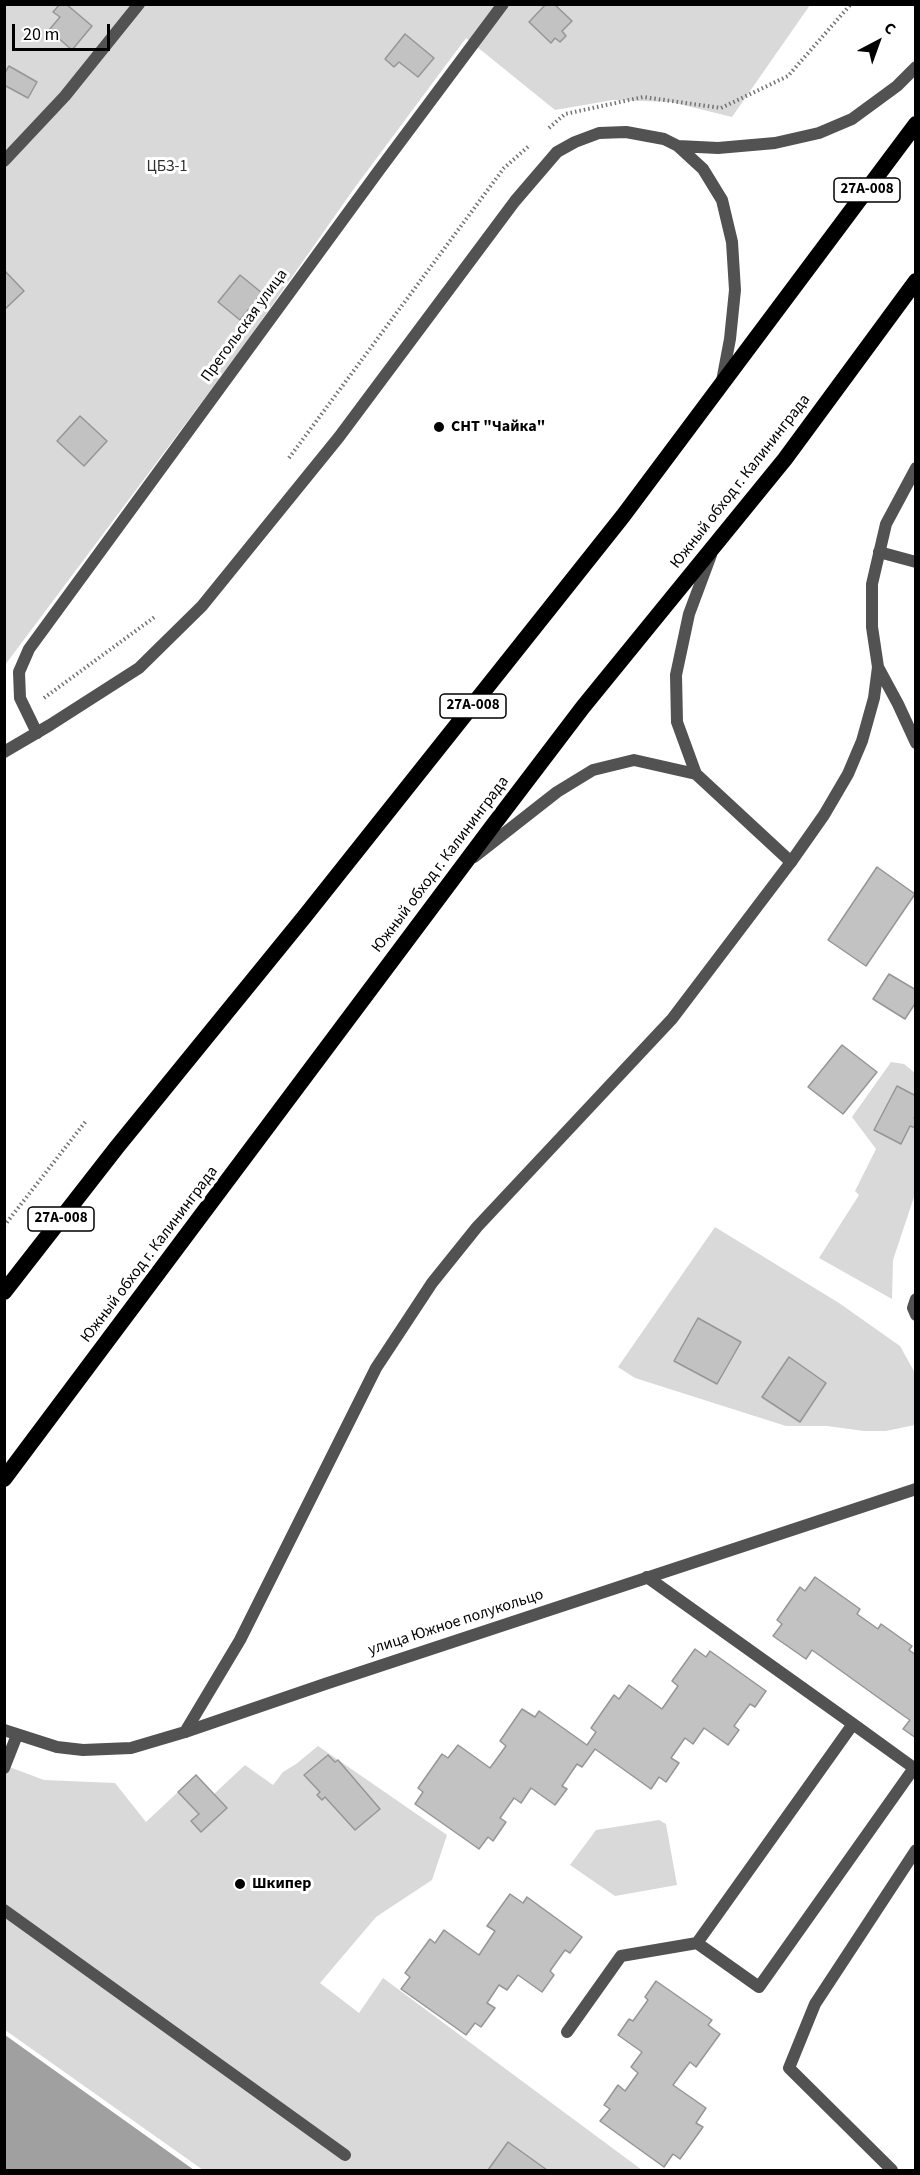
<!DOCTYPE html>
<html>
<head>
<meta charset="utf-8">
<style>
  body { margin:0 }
  #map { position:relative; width:920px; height:2175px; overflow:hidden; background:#fff; font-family:"Source Sans 3",sans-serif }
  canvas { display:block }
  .frame { position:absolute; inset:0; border:6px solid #000; pointer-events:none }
  .north { position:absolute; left:848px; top:12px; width:60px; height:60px; -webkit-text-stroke:4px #fff; paint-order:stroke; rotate:41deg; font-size:16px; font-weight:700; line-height:24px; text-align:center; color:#000 }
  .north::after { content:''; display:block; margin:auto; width:21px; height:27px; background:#000; clip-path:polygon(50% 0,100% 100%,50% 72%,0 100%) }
  .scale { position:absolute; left:12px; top:24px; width:98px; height:27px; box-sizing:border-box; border:3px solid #000; border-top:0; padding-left:8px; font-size:18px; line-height:21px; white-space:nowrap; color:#000; -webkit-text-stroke:4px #fff; paint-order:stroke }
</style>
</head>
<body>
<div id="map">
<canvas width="920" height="2175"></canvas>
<div class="frame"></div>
<div class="north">С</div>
<div class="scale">20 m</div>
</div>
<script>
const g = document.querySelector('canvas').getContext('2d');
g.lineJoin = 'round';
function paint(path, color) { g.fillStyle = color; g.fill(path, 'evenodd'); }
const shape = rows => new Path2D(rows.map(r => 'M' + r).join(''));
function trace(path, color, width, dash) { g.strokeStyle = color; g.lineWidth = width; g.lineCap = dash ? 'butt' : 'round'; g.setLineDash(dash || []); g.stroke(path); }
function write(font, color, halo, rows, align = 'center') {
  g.font = font + ' "Source Sans 3",sans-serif'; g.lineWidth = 6; g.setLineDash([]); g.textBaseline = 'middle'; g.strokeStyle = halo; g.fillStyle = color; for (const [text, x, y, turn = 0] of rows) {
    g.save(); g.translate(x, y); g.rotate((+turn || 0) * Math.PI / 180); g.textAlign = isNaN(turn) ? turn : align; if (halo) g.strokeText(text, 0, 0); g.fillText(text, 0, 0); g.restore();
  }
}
const green = shape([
  [5,5,810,5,732,117,671,102,613,100,555,110,466,38,353,190,240,351,5,665],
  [891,1062,904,1064,915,1073,915,1194,893,1260,892,1299,819,1258,859,1195,855,1191,876,1149,852,1117],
  [715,1227,839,1303,900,1346,915,1373,915,1425,886,1431,864,1431,827,1426,786,1426,635,1378,618,1367],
  [318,1746,447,1835,432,1880,376,1917,320,1983,359,2013,383,1978,642,2170,203,2170,5,2030,4,1765,44,1780,115,1783,146,1822,196,1775,214,1794,245,1765,273,1785,283,1772,296,1764],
  [659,1820,666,1824,677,1885,615,1896,570,1865,596,1830]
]);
const water = shape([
  [5,2035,194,2170,5,2170]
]);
const building = shape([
  [60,4,66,4,92,26,72,50,49,30,60,17,53,12,60,4],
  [546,4,554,4,572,21,562,31,566,36,560,42,555,38,551,43,529,22,546,4],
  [405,34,434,58,418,77,399,62,394,67,385,59,405,34],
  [9,66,37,82,28,98,4,85,4,74,9,66],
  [4,270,24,291,4,310,4,270],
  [240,275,262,293,240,320,218,302,240,275],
  [80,416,107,441,84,466,57,441,80,416],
  [877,867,915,894,866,966,828,940,877,867],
  [889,974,916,990,916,1002,905,1019,873,999,889,974],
  [842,1045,877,1072,843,1114,808,1087,842,1045],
  [897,1086,916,1096,916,1115,914,1118,916,1119,916,1128,910,1126,901,1144,874,1130,897,1086],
  [698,1318,741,1342,717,1384,674,1361,698,1318],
  [789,1357,826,1383,800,1422,762,1397,789,1357],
  [815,1577,860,1609,857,1614,878,1629,881,1624,912,1646,909,1650,916,1655,916,1738,903,1729,910,1720,904,1716,812,1650,806,1659,773,1636,782,1624,777,1620,800,1587,805,1591,815,1577],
  [695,1649,706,1657,710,1651,766,1691,755,1707,750,1704,734,1726,739,1730,728,1745,704,1728,693,1744,685,1738,671,1758,679,1763,666,1782,659,1777,651,1789,595,1749,582,1767,577,1764,562,1786,567,1789,555,1805,531,1788,521,1803,514,1798,500,1818,506,1822,493,1841,488,1837,479,1849,415,1804,423,1792,418,1788,442,1754,448,1758,458,1745,490,1768,506,1746,500,1741,522,1709,535,1717,539,1711,587,1745,596,1732,591,1728,614,1695,619,1699,629,1685,662,1709,678,1686,672,1681,695,1649],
  [328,1755,335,1762,338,1760,380,1809,355,1830,325,1797,322,1800,317,1795,320,1792,304,1775,328,1755],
  [196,1775,227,1808,201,1832,191,1821,199,1814,178,1792,196,1775],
  [510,1894,523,1903,527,1897,582,1937,570,1953,565,1950,550,1971,554,1975,542,1992,518,1975,507,1990,499,1985,487,2003,495,2008,481,2027,475,2023,466,2035,401,1989,410,1977,405,1973,430,1939,435,1943,444,1930,479,1955,495,1931,487,1926,510,1894],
  [656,1981,712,2020,708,2025,720,2034,696,2067,690,2062,673,2085,706,2108,696,2123,703,2127,680,2159,673,2154,664,2167,600,2121,610,2109,604,2105,618,2085,625,2091,638,2073,631,2067,642,2052,618,2035,629,2019,633,2021,648,2000,645,1997,656,1981],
  [508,2142,547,2170,488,2170,508,2142]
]);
const path = shape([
  [549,128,565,114,643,97,721,108,788,76,851,4],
  [289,458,504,168,530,145],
  [44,698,156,616],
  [4,1226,86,1121]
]);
const service = shape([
  [879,552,916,562],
  [647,1577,853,1724,914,1768,759,1987,697,1943,853,1724],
  [567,2032,621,1956,697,1943],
  [892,2170,789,2068,815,2004,916,1850]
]);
const minor = shape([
  [4,161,65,96,139,4],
  [878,667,898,704,916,743],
  [37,733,20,698,19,672,29,649,380,169,503,4],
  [791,862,824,815,848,774,862,741,874,698,878,667,872,627,872,584,886,524,916,468],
  [916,1299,913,1308,916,1315],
  [185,1732,325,1684,916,1489],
  [4,1768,17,1735],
  [4,1910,345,2155]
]);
const tertiary = shape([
  [678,146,718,148,775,143,819,133,852,119,897,86,916,67],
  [4,752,50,725,139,668,202,606,339,437,515,201,557,152,575,142,599,133,626,132,664,139,678,146,703,169,722,200,732,242,735,290,730,339,722,381],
  [474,857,557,792,593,770,634,760,696,774],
  [4,1730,57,1747,83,1750,131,1748,185,1732,240,1640,376,1368,432,1283,477,1227,672,1019,791,862,696,774,677,722,676,675,689,614,711,555]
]);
const trunk = shape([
  [4,1292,117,1147,305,916,623,516,916,124],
  [4,1479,491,828,583,707,785,459,916,281]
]);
const markers = [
  [439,427,6,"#000"],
  [240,1884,6,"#000"]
];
const shields = [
  [867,190,66],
  [473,706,66],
  [61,1219,66]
];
const shieldNames = [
  ["27А-008",867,190],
  ["27А-008",473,706],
  ["27А-008",61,1219]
];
const parkNames = [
  ["ЦБЗ-1",167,167]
];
const streetNames = [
  ["Прегольская улица",245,326,-54],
  ["Южный обход г. Калининграда",741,482,-52],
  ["Южный обход г. Калининграда",441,865,-53],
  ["Южный обход г. Калининграда",150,1255,-53],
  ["улица Южное полукольцо",456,1623,-18]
];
const poiNames = [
  ["СНТ \"Чайка\"",451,427],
  ["Шкипер",252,1884]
];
paint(green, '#d9d9d9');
paint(water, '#a0a0a0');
paint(building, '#c2c2c2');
trace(building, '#969696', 1.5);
trace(path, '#747474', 4, [1.5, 3]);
trace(service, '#525252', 12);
trace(minor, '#525252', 12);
trace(tertiary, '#525252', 12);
trace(trunk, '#000', 16);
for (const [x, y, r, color] of markers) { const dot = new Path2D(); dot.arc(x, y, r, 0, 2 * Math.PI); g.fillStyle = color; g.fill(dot); trace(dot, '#fff', 2); }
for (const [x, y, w] of shields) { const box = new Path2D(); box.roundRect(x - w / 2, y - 12, w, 24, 4.5); g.fillStyle = '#fff'; g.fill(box); trace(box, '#000', 1.5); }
write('bold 15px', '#000', null, shieldNames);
write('16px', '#303030', '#fff', parkNames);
write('16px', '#000', '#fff', streetNames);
write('bold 16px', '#000', '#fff', poiNames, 'left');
</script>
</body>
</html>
